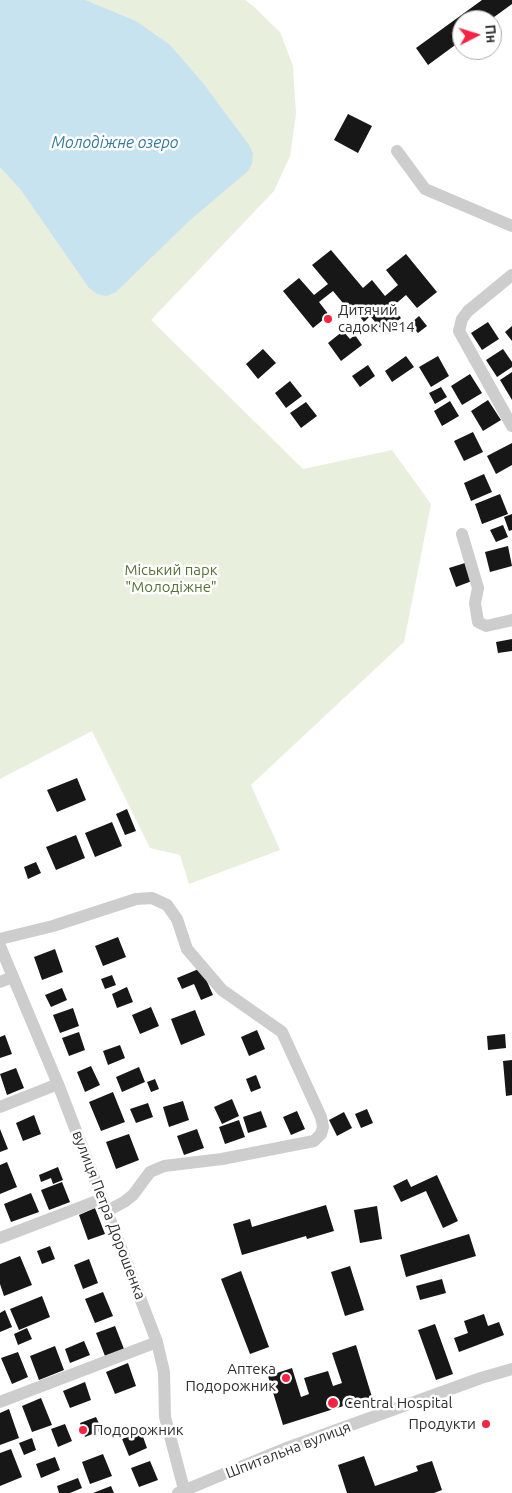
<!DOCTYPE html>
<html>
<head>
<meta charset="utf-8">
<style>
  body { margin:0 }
  #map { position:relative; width:512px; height:1493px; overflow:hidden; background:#fff; font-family:Ubuntu,sans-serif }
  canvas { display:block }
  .north { position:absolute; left:452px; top:10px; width:50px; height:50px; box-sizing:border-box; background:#fff; border:1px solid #acacac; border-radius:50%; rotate:85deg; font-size:14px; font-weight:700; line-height:20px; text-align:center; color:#303030 }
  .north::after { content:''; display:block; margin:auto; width:18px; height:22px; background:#f62341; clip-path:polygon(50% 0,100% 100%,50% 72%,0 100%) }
</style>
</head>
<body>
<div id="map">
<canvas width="512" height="1493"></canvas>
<div class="north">Пн</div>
</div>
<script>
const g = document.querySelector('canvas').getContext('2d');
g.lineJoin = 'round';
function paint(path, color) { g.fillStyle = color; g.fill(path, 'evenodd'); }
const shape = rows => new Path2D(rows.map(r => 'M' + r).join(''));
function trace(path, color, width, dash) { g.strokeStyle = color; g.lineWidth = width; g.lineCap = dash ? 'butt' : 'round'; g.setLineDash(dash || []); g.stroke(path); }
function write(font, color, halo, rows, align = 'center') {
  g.font = font + ' Ubuntu,sans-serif'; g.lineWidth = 5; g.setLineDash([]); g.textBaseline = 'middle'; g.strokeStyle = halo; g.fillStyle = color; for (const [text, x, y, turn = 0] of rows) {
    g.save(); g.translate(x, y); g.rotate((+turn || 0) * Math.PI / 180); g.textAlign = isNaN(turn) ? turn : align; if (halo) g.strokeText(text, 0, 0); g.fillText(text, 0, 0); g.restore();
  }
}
const green = shape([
  [0,0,245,0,253,6,280,32,293,66,296,114,290,156,274,191,151,320,303,469,392,450,431,504,404,642,251,785,280,850,189,884,180,855,150,848,92,731,0,779]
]);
const water = shape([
  [0,0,85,0,136,21,170,45,203,83,249,145,253,153,252,164,248,171,189,221,116,292,106,296,97,294,89,288,21,190,0,167]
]);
const building = shape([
  [482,0,512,0,512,4,490,20,462,20,462,40,428,65,416,48],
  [348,114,372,126,358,153,334,140],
  [331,250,363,288,372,280,385,296,398,285,386,270,406,254,437,292,417,308,406,295,392,307,401,318,384,332,370,316,364,322,351,305,347,308,333,291,319,302,329,315,313,328,283,291,299,278,314,295,328,284,312,265],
  [419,316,427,326,418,333,410,324],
  [488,322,499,339,482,350,471,333],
  [512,326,512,341,505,332],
  [343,331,350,339,355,335,362,345,341,361,328,343],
  [263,349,276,363,258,379,246,364],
  [503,349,512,362,512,367,497,377,486,360],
  [406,356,414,367,392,382,385,371],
  [438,356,449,376,431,387,419,367],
  [368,365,375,376,360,387,352,376],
  [512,372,512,400,500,380],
  [470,374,482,393,462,405,451,386],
  [290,381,302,396,286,408,275,393],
  [441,387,447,397,435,404,429,393],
  [488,400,501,420,483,431,471,411],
  [450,401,459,416,442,426,434,411],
  [306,402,317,416,301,428,290,413],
  [473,432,483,452,464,461,454,441],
  [512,443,512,465,496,474,487,456],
  [484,474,492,492,471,501,464,483],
  [500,494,508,514,482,524,475,504],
  [512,514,512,530,509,531,504,517],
  [503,525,508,537,496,542,490,530],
  [508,546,512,566,490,572,485,552],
  [465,563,472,581,456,587,449,568],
  [512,639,512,651,498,653,496,642],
  [77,778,86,800,57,812,47,790],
  [127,809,136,831,125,835,116,814],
  [112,822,122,846,95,857,85,833],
  [76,835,85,858,56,870,46,847],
  [36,862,41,873,28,879,24,867],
  [118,937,126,957,103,966,95,946],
  [55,949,63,972,42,980,34,957],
  [201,968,213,995,201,1000,194,984,182,989,177,978],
  [112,975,116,985,105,989,101,979],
  [127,987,133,1002,117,1008,112,994],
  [62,988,67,1000,51,1007,45,995],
  [151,1007,159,1026,140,1034,132,1015],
  [73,1008,79,1026,60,1033,53,1015],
  [195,1010,205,1035,181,1045,171,1019],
  [257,1030,265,1049,249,1056,241,1037],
  [79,1032,85,1050,69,1056,62,1038],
  [505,1034,506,1048,488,1050,487,1036],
  [5,1035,12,1054,0,1058,0,1037],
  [120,1045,125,1058,108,1065,103,1051],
  [512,1060,512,1095,506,1096,503,1061],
  [91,1066,100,1085,85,1092,77,1072],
  [139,1067,145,1082,122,1092,116,1077],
  [16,1068,24,1088,7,1095,0,1074],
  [256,1075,261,1088,251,1092,246,1079],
  [155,1079,159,1089,151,1092,147,1082],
  [113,1092,125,1122,101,1131,89,1102],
  [232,1099,239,1116,222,1124,214,1107],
  [183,1101,189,1120,169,1127,163,1107],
  [148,1103,153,1117,136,1123,130,1109],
  [367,1109,373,1123,361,1128,355,1114],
  [261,1111,267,1127,248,1133,243,1117],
  [297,1111,305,1129,291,1135,283,1117],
  [344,1112,352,1128,337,1136,329,1120],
  [34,1115,41,1134,23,1141,16,1123],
  [239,1120,245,1137,225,1144,219,1127],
  [0,1129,8,1149,0,1152],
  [197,1129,204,1148,184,1155,177,1136],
  [129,1134,139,1160,116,1169,106,1142],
  [7,1162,17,1187,0,1194,0,1165],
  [58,1167,63,1180,53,1184,51,1178,41,1182,39,1175],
  [437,1175,458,1221,443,1228,426,1191,401,1202,393,1186,407,1179,411,1187],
  [62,1182,70,1202,49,1210,41,1190],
  [31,1193,39,1212,11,1222,4,1204],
  [326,1205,334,1231,307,1239,306,1236,242,1255,233,1224,250,1219,252,1227],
  [377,1206,382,1239,360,1243,354,1210],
  [95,1208,105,1234,88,1240,79,1215],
  [469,1234,476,1256,406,1277,400,1255],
  [50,1246,55,1259,42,1264,37,1251],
  [20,1256,32,1285,4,1296,0,1284,0,1264],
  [89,1259,98,1283,83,1289,74,1265],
  [350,1266,364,1310,345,1316,331,1272],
  [241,1271,269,1347,250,1354,221,1279],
  [442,1279,446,1293,420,1300,416,1286],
  [103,1292,113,1316,95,1323,85,1299],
  [42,1296,50,1317,19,1330,10,1309],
  [5,1310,12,1327,0,1332,0,1313],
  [484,1314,488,1326,499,1322,504,1335,459,1352,454,1338,468,1333,464,1321],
  [435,1324,453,1374,436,1380,418,1330],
  [115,1326,124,1349,105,1356,96,1333],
  [27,1328,32,1339,18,1345,14,1334],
  [84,1341,90,1355,70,1363,65,1349],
  [356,1345,372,1397,283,1425,268,1376,292,1368,301,1397,309,1394,304,1378,328,1371,333,1386,342,1383,332,1353],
  [55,1346,64,1370,39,1380,30,1356],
  [18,1352,28,1377,12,1384,1,1358],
  [128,1363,136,1386,115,1394,106,1372],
  [85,1382,91,1400,70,1408,63,1391],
  [41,1398,52,1425,32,1432,22,1406],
  [9,1409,19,1438,0,1445,0,1413],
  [96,1417,102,1430,85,1437,80,1423],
  [65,1424,72,1441,58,1447,51,1429],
  [141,1431,147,1448,129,1456,122,1439],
  [32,1438,36,1450,24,1455,19,1443],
  [11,1449,22,1477,0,1486,0,1453],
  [103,1454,112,1476,90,1484,82,1462],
  [364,1456,375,1486,418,1471,416,1466,432,1461,442,1490,434,1493,347,1493,338,1465],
  [55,1457,60,1470,41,1478,36,1464],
  [150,1461,158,1480,139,1487,131,1468],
  [78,1478,82,1488,70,1493,59,1493,57,1486],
  [111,1486,114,1493,93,1493]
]);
const minor = shape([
  [397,151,425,189,512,226],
  [512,275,468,311,462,319,459,331,512,426],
  [462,534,478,588,475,603,478,622,486,626,512,620],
  [0,939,53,926,136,899,152,898,167,905,177,919,187,949,222,990,282,1032,321,1117,323,1127,321,1134,314,1141,222,1159,164,1166,150,1172,133,1195,124,1202,107,1211],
  [0,946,58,1084,157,1342,164,1372,165,1417,185,1493],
  [0,982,13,977],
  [0,1107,58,1084],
  [0,1238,102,1199],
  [0,1402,157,1342],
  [178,1493,284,1449,481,1378,512,1369]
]);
const markers = [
  [328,319,5,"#f62341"],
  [286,1378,5,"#f62341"],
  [333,1403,6,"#f62341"],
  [486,1424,5,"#f62341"],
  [83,1430,5,"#f62341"]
];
const poiNames = [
  ["Дитячий",338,310],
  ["садок №14",338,327],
  ["Аптека",276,1369,"right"],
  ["Подорожник",276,1386,"right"],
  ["Central Hospital",344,1403],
  ["Продукти",476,1424,"right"],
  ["Подорожник",93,1430]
];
const parkNames = [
  ["Міський парк",171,570],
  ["\"Молодіжне\"",171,587]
];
const streetNames = [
  ["вулиця Петра Дорошенка",109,1215,69],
  ["Шпитальна вулиця",288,1450,-21]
];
const waterNames = [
  ["Молодіжне озеро",115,143]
];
paint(green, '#e8efdd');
paint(water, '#c8e3f0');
paint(building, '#171717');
trace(minor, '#cdcdcd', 12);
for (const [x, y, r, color] of markers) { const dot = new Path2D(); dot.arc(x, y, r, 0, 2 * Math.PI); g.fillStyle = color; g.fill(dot); trace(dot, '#fff', 2); }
write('15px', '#303030', '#fff', poiNames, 'left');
write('15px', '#577139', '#fff', parkNames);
write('15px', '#303030', '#fff', streetNames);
write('italic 16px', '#357b9c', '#fff', waterNames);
</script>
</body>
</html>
